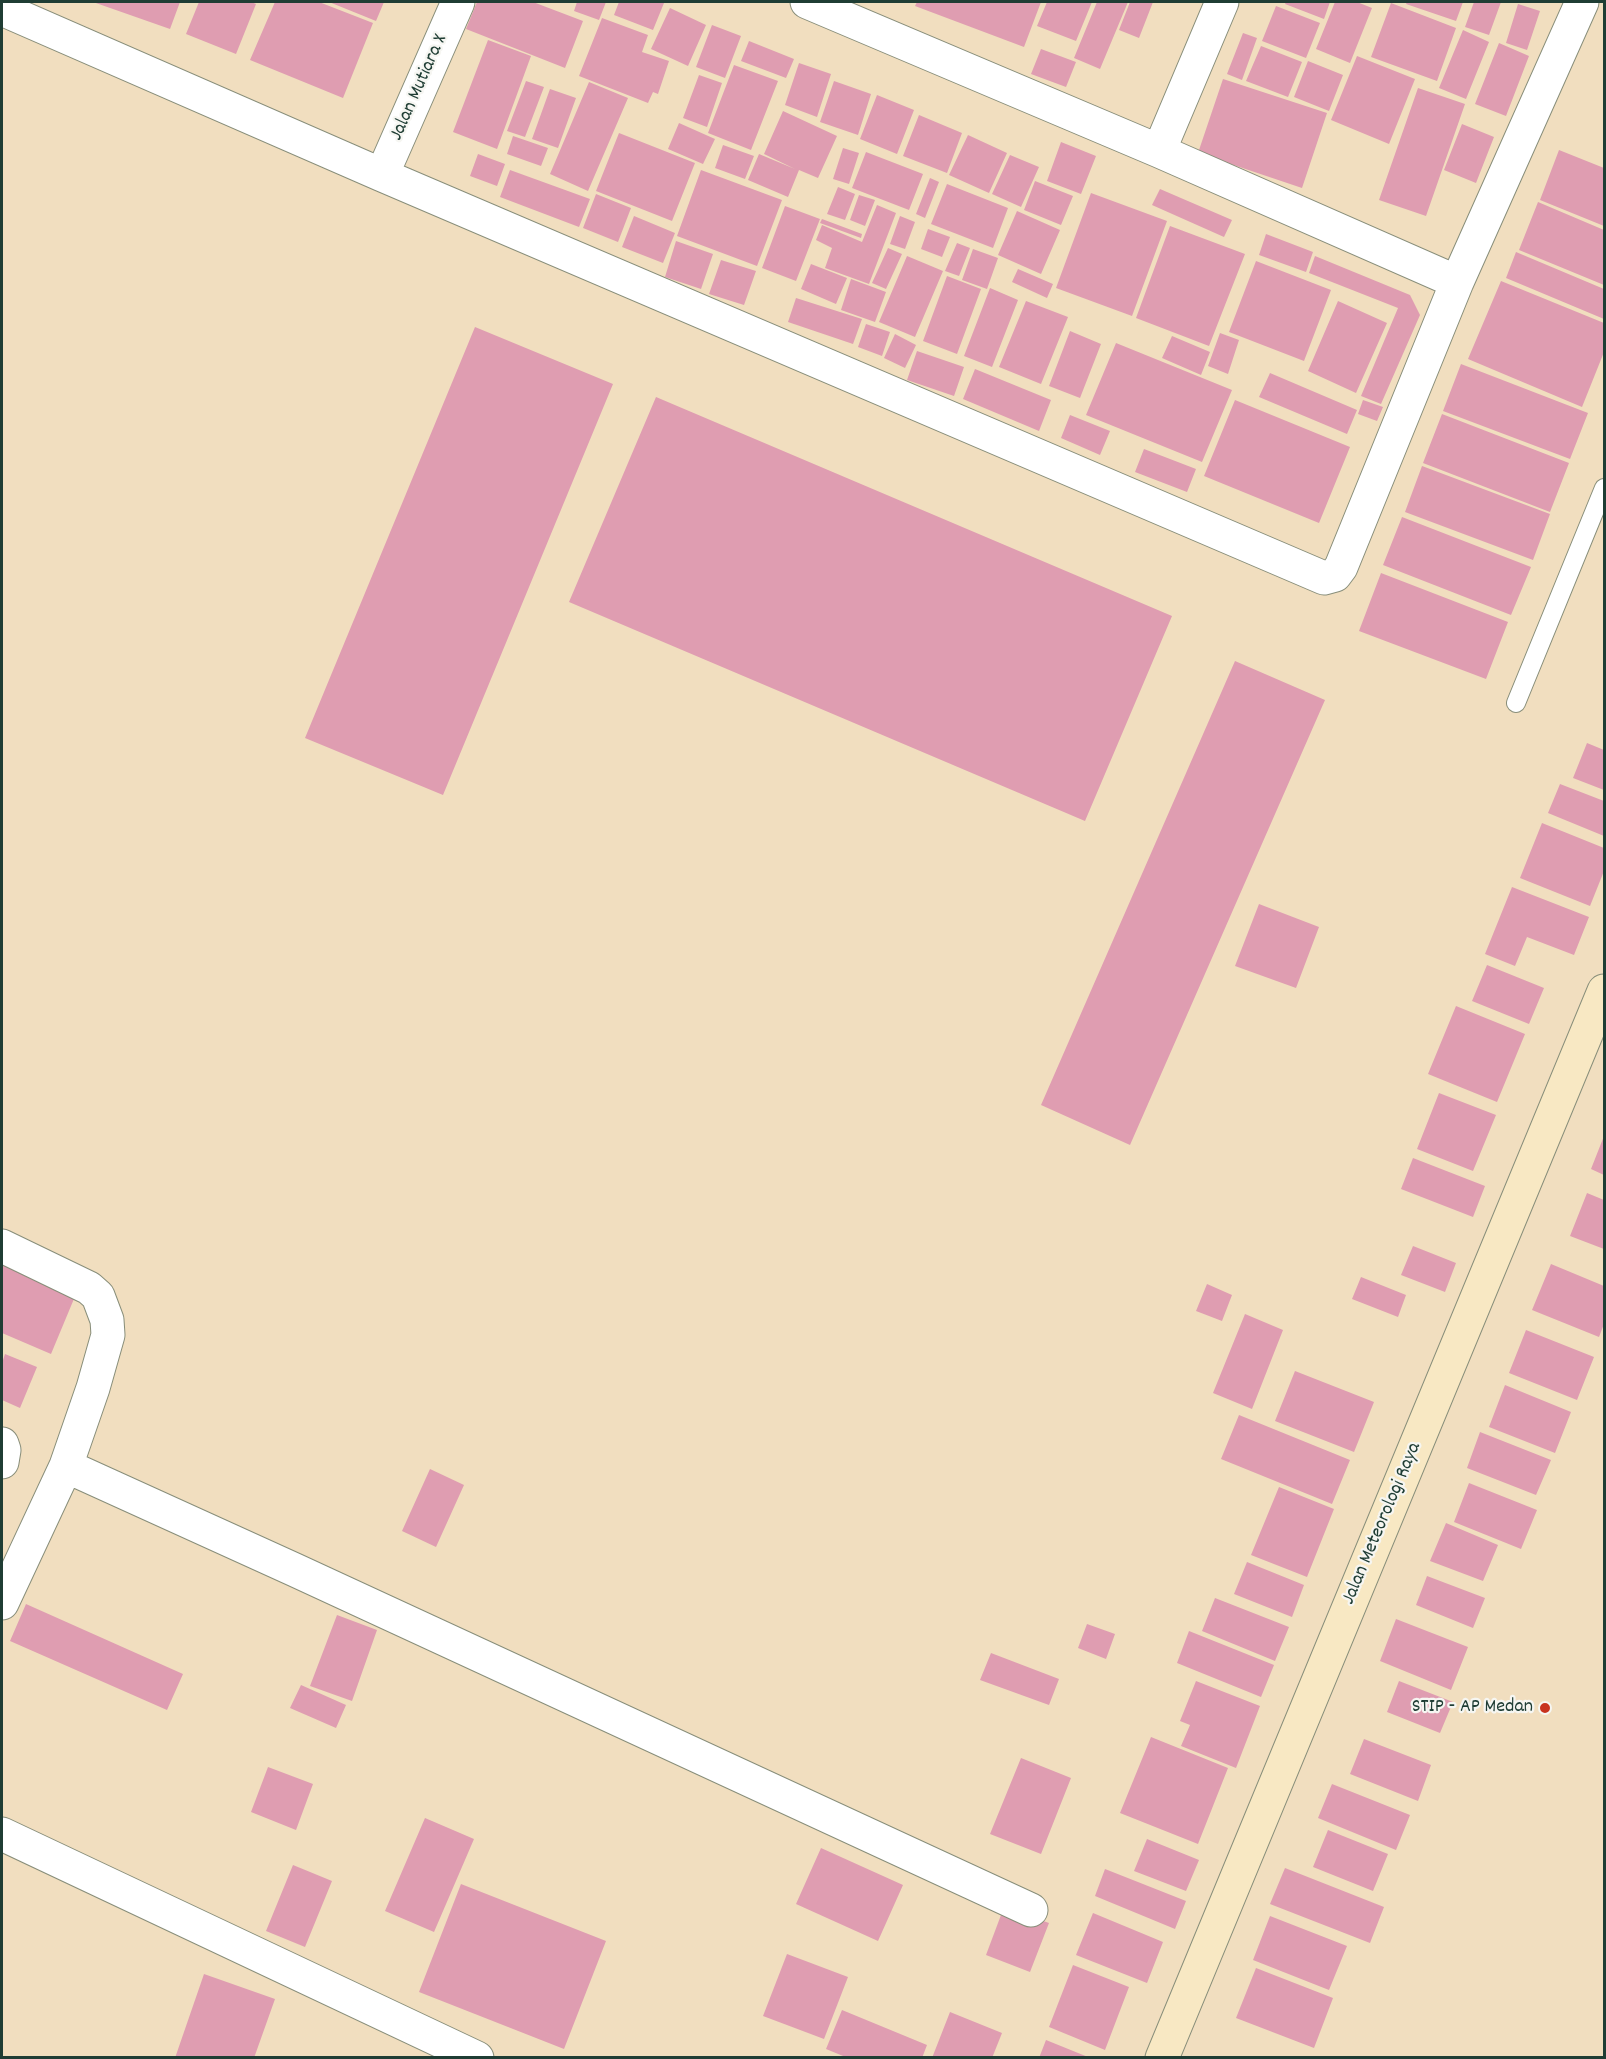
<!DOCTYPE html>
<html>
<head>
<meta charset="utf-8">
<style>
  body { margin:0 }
  #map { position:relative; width:1606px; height:2059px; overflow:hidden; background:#f1debf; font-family:Dekko,sans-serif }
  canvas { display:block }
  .frame { position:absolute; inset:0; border:3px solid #1f3d34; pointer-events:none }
</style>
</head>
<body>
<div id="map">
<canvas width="1606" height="2059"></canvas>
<div class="frame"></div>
</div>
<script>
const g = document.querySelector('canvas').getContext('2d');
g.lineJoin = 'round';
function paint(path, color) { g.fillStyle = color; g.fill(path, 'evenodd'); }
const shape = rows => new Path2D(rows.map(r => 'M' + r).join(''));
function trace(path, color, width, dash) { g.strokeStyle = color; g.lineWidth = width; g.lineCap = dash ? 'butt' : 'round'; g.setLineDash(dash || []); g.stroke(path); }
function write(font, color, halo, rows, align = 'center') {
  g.font = font + ' Dekko,sans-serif'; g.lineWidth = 4.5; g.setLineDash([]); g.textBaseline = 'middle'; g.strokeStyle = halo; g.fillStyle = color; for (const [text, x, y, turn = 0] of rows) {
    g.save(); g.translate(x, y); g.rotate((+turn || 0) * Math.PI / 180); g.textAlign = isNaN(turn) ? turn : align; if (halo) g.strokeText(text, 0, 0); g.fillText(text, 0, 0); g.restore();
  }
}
const building = shape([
  [93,2,180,2,170,29],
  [199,2,251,2,256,4,236,54,186,34],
  [275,2,319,2,373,23,343,98,250,60],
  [329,2,384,2,376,21],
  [477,2,533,2,583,21,565,68,466,29],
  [577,2,606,2,599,20,574,11],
  [619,2,659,2,664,3,653,30,614,15],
  [917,2,1041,2,1024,47,915,6],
  [1047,2,1092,2,1076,41,1037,26],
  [1097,2,1128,2,1100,69,1074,58],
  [1130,2,1153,2,1139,38,1119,30],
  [1286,2,1330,2,1324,19,1285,4],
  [1335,2,1357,2,1372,8,1350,63,1316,49],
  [1407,2,1463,2,1456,21,1406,4],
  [1474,2,1501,2,1489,35,1465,27],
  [1391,3,1456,28,1437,81,1371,57],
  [1518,4,1540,11,1527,50,1506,43],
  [1276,6,1320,23,1306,58,1262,41],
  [670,8,706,25,688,66,651,49],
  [602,18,648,35,642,52,669,61,658,94,653,92,648,103,579,76],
  [712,25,741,36,725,78,696,67],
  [1463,30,1489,42,1466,99,1439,88],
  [1243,33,1257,38,1242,80,1227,74],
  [488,40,531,56,497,149,453,132],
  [749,41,794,59,786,78,741,61],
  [1499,43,1529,56,1506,116,1475,104],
  [1261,46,1302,62,1288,97,1246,81],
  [1041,49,1076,62,1066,87,1031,74],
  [1357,56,1415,79,1389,144,1331,120],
  [1308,61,1343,75,1329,111,1294,97],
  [799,63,831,74,817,117,785,105],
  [734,65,778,81,751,150,708,133],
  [699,75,722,83,707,127,683,118],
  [1223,79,1327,113,1302,188,1198,153],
  [526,81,544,87,525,137,507,131],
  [834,81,871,94,858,135,820,122],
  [589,82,628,98,588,191,550,174],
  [1418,88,1465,104,1426,216,1379,200],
  [550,89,576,98,558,148,532,139],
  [877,95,914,110,897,154,860,139],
  [783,111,837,136,818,178,799,170,788,197,748,180,759,154,795,169,764,154],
  [919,115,962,133,947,173,903,156],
  [679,123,715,139,703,164,668,149],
  [1462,124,1494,137,1476,183,1444,170],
  [619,133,695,163,672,221,596,191],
  [968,135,1007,153,989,193,949,175],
  [513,136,548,148,541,166,507,154],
  [1061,142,1096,156,1081,194,1047,181],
  [723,145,754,156,745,179,715,168],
  [843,148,859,153,849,184,833,179],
  [1559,150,1604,168,1604,226,1540,200],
  [866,152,923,174,909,210,852,188],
  [478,154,505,164,497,186,470,176],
  [1010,155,1039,167,1021,207,992,194],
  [510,170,590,199,579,227,500,197],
  [701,170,782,200,757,266,677,236],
  [930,178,939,182,925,218,916,214],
  [1035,181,1073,196,1061,225,1024,210],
  [947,184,1008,208,993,248,931,224],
  [838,187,855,194,845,220,827,214],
  [1160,189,1232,220,1224,237,1152,205],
  [1091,193,1167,221,1132,316,1056,288],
  [596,194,631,208,618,242,583,228],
  [859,195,875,200,865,226,850,220],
  [1538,202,1604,230,1604,285,1519,250],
  [877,205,896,213,869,284,825,268,832,248,816,240,822,225,862,242],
  [785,206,820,219,796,281,762,268],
  [1017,211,1060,230,1041,274,998,255],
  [634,216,675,233,663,263,622,247],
  [900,216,915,222,905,249,890,244],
  [822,219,862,234,861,238,820,223],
  [1170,226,1245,254,1209,346,1136,318],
  [928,229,950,237,942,257,921,249],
  [1266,234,1313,252,1306,272,1259,255],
  [676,241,713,254,701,289,665,277],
  [957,243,970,248,959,276,945,271],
  [888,248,902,254,886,289,872,283],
  [973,249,998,258,987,289,962,280],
  [1516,252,1604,289,1604,319,1506,278],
  [907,256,943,271,915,337,879,322],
  [1315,256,1410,295,1420,315,1381,404,1361,396,1398,308,1309,273],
  [721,260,756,271,744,305,709,294],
  [1256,261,1331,290,1304,361,1229,332],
  [811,264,847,278,836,304,801,289],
  [1018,269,1053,284,1047,298,1012,282],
  [947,276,981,289,957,354,923,341],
  [851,279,886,292,875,322,841,310],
  [1501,281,1604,323,1604,352,1582,407,1468,359],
  [990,288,1018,300,992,367,964,356],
  [796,298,862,319,853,344,788,322],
  [1026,301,1068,317,1041,384,999,367],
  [1338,301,1387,323,1356,393,1308,371],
  [866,324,890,332,882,356,858,347],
  [475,327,613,384,443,795,305,738],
  [1070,331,1101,344,1080,398,1049,386],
  [1220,333,1239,340,1228,374,1208,366],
  [895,334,916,345,905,368,884,358],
  [1172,336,1210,352,1201,375,1162,358],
  [1116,343,1232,390,1202,462,1086,415],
  [917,351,964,367,954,396,907,380],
  [1461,364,1588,413,1570,459,1443,411],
  [975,369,1051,400,1039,431,963,399],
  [1270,373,1357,410,1347,434,1259,397],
  [656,397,1172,616,1085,821,569,602],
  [1235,400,1350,447,1319,523,1204,476],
  [1363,400,1383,407,1377,421,1358,414],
  [1442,414,1569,463,1550,512,1423,463],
  [1070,415,1110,431,1100,455,1061,438],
  [1144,449,1196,469,1187,492,1135,472],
  [1422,466,1550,514,1533,560,1405,512],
  [1402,517,1531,567,1511,615,1383,565],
  [1381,573,1508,622,1486,679,1359,631],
  [1235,661,1325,700,1130,1145,1041,1105],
  [1587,743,1604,750,1604,790,1573,778],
  [1560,784,1604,801,1604,836,1548,813],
  [1542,823,1604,848,1604,871,1590,906,1520,878],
  [1512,887,1589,917,1574,955,1527,937,1515,966,1485,954],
  [1259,904,1319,927,1296,988,1235,966],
  [1487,965,1544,988,1529,1024,1472,1001],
  [1456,1006,1525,1034,1497,1102,1428,1074],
  [1439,1093,1496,1115,1473,1171,1417,1149],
  [1604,1136,1604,1175,1591,1169],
  [1413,1158,1485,1186,1473,1217,1401,1189],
  [1587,1193,1604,1200,1604,1249,1570,1236],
  [1413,1246,1456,1263,1445,1292,1401,1275],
  [2,1264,76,1294,51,1354,2,1333],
  [1551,1264,1604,1286,1604,1324,1599,1337,1532,1310],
  [1361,1277,1406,1295,1398,1317,1352,1299],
  [1207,1284,1232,1295,1222,1321,1196,1311],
  [1245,1314,1283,1330,1252,1409,1213,1393],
  [1526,1330,1594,1357,1577,1400,1509,1373],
  [5,1354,37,1367,20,1408,2,1400,2,1363],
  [1295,1371,1374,1402,1354,1452,1275,1421],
  [1505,1385,1571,1412,1555,1453,1489,1427],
  [1239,1415,1350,1460,1332,1504,1221,1459],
  [1480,1432,1551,1460,1536,1495,1467,1468],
  [430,1469,464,1485,436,1547,402,1531],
  [1469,1483,1537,1510,1521,1549,1454,1522],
  [1279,1487,1334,1509,1307,1577,1251,1555],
  [1446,1523,1498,1545,1483,1581,1430,1561],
  [1247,1562,1304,1585,1292,1617,1234,1594],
  [1427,1576,1485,1598,1473,1628,1416,1605],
  [1215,1598,1289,1627,1275,1661,1202,1631],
  [26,1604,183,1674,167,1710,10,1641],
  [337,1615,377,1630,352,1701,310,1686],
  [1396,1619,1468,1647,1451,1690,1380,1661],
  [1087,1624,1115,1634,1106,1659,1078,1648],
  [1189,1631,1274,1665,1261,1697,1177,1663],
  [991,1653,1059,1679,1049,1705,980,1680],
  [1196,1681,1260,1706,1236,1768,1181,1746,1190,1725,1180,1721],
  [1399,1681,1453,1702,1440,1733,1387,1712],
  [301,1685,346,1705,336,1728,290,1708],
  [1151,1737,1228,1768,1198,1844,1120,1813],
  [1364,1739,1431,1765,1418,1801,1350,1774],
  [1021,1758,1071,1778,1041,1854,990,1834],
  [268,1767,313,1784,296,1830,251,1812],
  [1332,1784,1410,1815,1396,1850,1318,1818],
  [425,1818,474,1839,434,1932,385,1911],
  [1328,1830,1388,1854,1373,1891,1313,1867],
  [1147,1839,1199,1860,1186,1891,1134,1871],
  [821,1848,903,1885,878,1941,796,1904],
  [293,1865,332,1881,305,1947,266,1931],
  [1285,1868,1384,1907,1370,1943,1270,1904],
  [1105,1869,1186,1901,1175,1929,1095,1896],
  [461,1884,606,1941,564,2049,419,1992],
  [1004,1907,1049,1923,1030,1972,986,1955],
  [1093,1913,1163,1942,1147,1983,1076,1955],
  [1270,1916,1347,1946,1329,1990,1253,1960],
  [787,1954,848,1977,824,2039,763,2016],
  [1073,1965,1129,1987,1105,2050,1049,2027],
  [1256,1968,1333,1998,1314,2048,1236,2018],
  [204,1974,275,1999,254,2058,175,2058],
  [842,2010,927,2045,922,2058,848,2058,826,2049],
  [950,2012,1002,2033,992,2058,932,2058],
  [1046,2040,1088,2057,1088,2058,1039,2058]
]);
const lane = shape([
  [1516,703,1604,488]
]);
const street = shape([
  [807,2,1159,151,1457,282],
  [2,9,382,175,1324,578,1335,575,1341,567,1457,282,1582,2],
  [1159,151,1222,2],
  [382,175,458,2],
  [2,1246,89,1288,98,1296,107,1320,108,1335,93,1388,66,1466,2,1603],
  [2,1444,4,1450,2,1462],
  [66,1466,295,1570,1031,1910],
  [2,1834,477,2058]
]);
const secondary = shape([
  [1162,2058,1604,991]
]);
const markers = [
  [1545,1708,6,"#c8321e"]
];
const streetNames = [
  ["Jalan Mutiara X",420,88,-66],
  ["Jalan Meteorologi Raya",1383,1524,-67]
];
const poiNames = [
  ["STIP - AP Medan",1533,1708]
];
paint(building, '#df9db1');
trace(lane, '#888e7a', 20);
trace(street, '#888e7a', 35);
trace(secondary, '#888e7a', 35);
trace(lane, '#fff', 18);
trace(street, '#fff', 33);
trace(secondary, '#f8e8c3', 33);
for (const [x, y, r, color] of markers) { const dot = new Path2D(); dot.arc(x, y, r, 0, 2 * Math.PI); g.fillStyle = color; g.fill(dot); trace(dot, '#f6f6f2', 2); }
write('20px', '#1f3d34', '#f6f6f2', streetNames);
write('20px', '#1f3d34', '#f6f6f2', poiNames, 'right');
</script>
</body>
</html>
